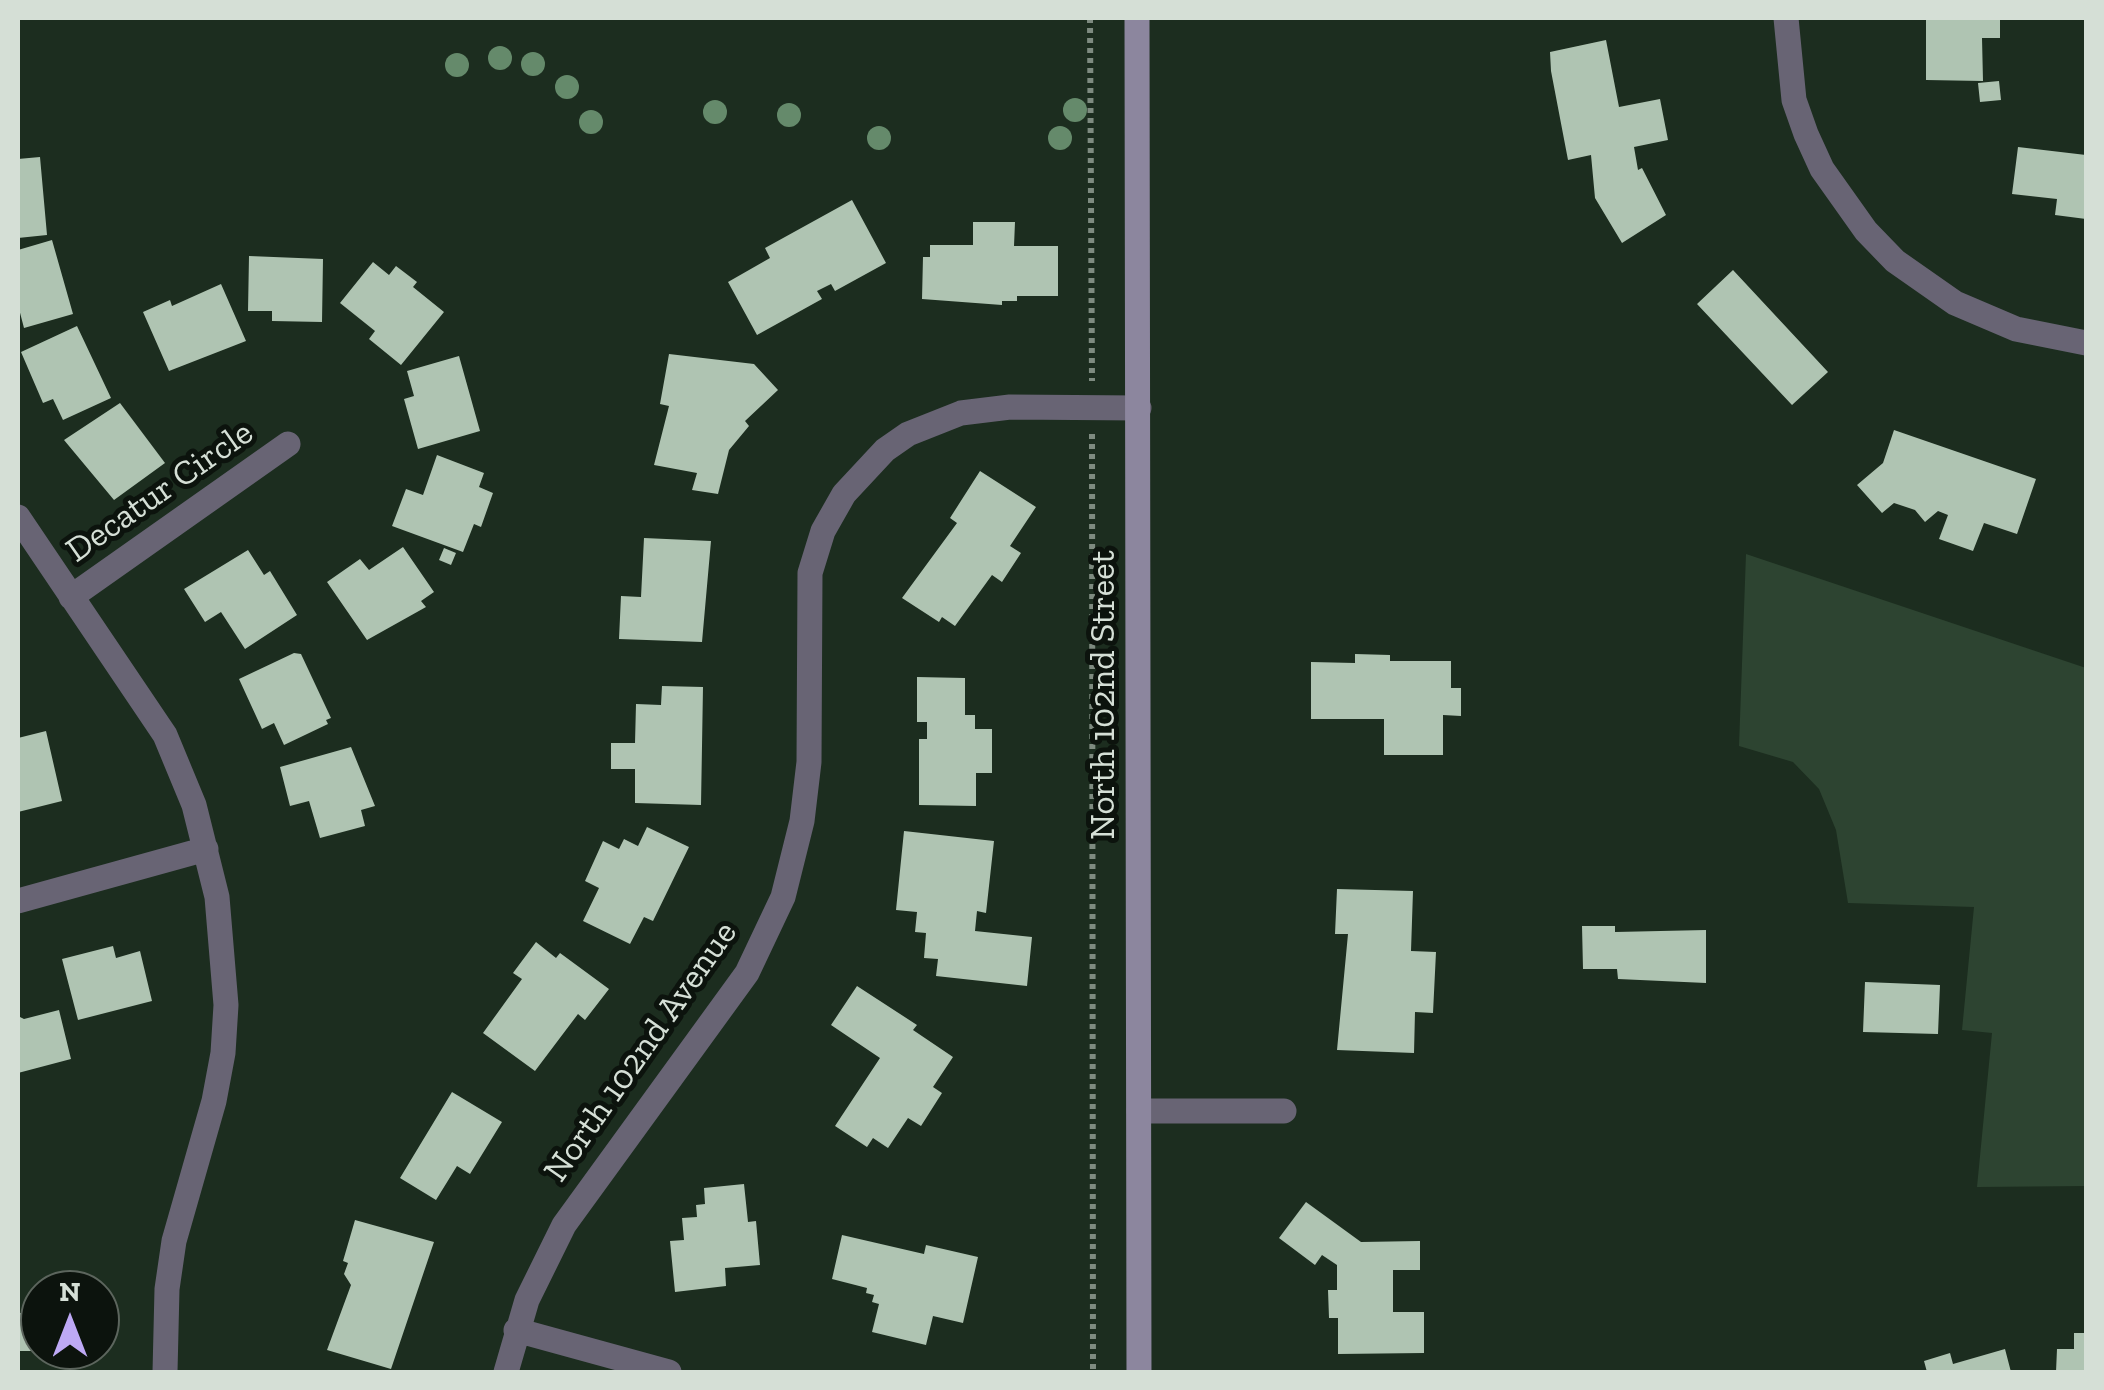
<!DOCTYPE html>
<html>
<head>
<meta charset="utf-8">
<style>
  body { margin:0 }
  #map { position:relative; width:2104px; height:1390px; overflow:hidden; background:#1c2d1f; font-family:"Zilla Slab",serif }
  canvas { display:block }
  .frame { position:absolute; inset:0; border:20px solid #d5dfd6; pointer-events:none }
  .north { position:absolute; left:20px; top:1270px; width:100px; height:100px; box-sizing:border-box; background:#0c130d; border:2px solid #5c655d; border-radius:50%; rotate:0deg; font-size:28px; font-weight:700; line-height:40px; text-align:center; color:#d5dfd6 }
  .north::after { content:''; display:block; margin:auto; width:35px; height:45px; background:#bea9f5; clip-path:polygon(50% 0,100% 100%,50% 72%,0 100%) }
</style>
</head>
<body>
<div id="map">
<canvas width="2104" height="1390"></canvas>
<div class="frame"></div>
<div class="north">N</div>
</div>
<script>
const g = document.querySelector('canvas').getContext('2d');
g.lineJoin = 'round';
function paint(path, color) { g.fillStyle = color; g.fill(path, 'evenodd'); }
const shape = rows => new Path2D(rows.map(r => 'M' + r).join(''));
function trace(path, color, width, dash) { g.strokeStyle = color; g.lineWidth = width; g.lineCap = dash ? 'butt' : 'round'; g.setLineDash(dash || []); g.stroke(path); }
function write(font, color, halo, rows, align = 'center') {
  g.font = font + ' "Zilla Slab",serif'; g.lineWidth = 10; g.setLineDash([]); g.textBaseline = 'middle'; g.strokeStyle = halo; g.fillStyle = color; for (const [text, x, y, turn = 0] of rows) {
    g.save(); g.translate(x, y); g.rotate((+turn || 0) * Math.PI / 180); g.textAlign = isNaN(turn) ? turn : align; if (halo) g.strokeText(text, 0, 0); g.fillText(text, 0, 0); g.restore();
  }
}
const green = shape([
  [1746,554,2086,668,2086,1186,1977,1187,1992,1033,1962,1030,1974,907,1848,903,1836,830,1819,789,1793,762,1739,746]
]);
const building = shape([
  [1926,18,2000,18,2000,38,1982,38,1983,81,1926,80],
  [1606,40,1619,107,1660,99,1668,140,1634,147,1638,170,1642,168,1666,215,1622,243,1595,198,1591,155,1568,160,1551,71,1550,52],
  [1999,81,2001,100,1980,102,1978,83],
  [2018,147,2086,155,2086,219,2055,215,2057,199,2012,194],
  [40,157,47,235,18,238,18,159],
  [852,200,886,263,835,291,831,284,817,291,822,299,757,335,728,282,770,258,765,248],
  [973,222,1015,222,1014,246,1058,246,1058,296,1017,296,1017,301,1002,301,1002,305,922,299,923,257,930,257,930,245,973,245],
  [52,240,73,314,24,328,18,305,18,250],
  [249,256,323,259,322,322,272,321,272,311,248,311],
  [373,262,389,275,396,266,417,282,413,287,444,312,401,365,369,339,375,331,340,303],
  [1733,270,1828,372,1792,405,1697,304],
  [221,284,246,341,169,371,143,312,170,300,172,306],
  [77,326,111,398,63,420,53,399,43,403,21,352],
  [669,354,754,364,778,390,745,421,749,426,729,450,718,494,692,490,697,473,654,465,669,406,660,404],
  [459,356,480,431,418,449,404,399,414,396,407,371],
  [120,403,165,463,114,500,64,440],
  [1894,430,2036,479,2017,534,1984,523,1973,551,1939,539,1948,515,1938,511,1925,522,1915,510,1894,503,1882,513,1857,485,1883,463],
  [437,455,484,473,479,487,493,493,481,527,474,524,463,552,392,526,406,489,423,495],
  [980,471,1036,507,1010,546,1021,553,1002,582,992,575,955,626,942,617,939,622,902,598,957,523,950,518],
  [644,538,711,541,702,642,619,639,621,596,641,597],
  [403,547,434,592,421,601,426,607,367,640,327,582,360,559,369,570],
  [444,548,456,553,451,565,439,560],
  [248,550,264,575,270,571,297,615,245,649,221,612,205,622,184,589],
  [294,653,301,654,331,718,326,720,328,724,284,745,274,723,262,729,239,679],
  [1355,654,1390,655,1390,661,1451,661,1451,688,1461,688,1461,716,1443,715,1443,755,1384,755,1384,719,1311,719,1311,662,1355,663],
  [917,677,965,678,965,715,975,715,975,729,992,729,992,773,976,773,976,806,919,805,919,739,927,739,927,722,917,722],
  [662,686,703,687,701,805,635,803,635,769,611,769,611,743,635,743,636,704,661,705],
  [46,731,62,801,18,812,18,738],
  [351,747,375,806,361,810,365,826,320,838,309,801,290,806,280,767],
  [647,827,689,847,653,921,644,917,630,944,583,921,599,888,585,881,603,841,619,849,624,839,638,846],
  [904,831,994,841,986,913,977,911,975,931,1032,937,1027,986,936,976,938,959,924,958,926,933,915,932,917,912,896,910],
  [1337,889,1413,891,1411,951,1436,952,1433,1013,1415,1012,1414,1053,1337,1050,1348,934,1335,934],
  [1582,926,1615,926,1615,932,1706,930,1706,983,1618,979,1617,969,1583,969],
  [536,942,556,958,560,953,609,989,585,1020,578,1014,535,1071,483,1033,522,979,513,973],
  [113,946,116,958,140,951,152,1001,78,1020,62,959],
  [1865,982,1940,985,1938,1034,1863,1032],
  [857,986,917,1025,913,1030,953,1057,933,1087,942,1093,921,1126,908,1118,888,1148,873,1138,867,1147,835,1126,880,1058,831,1025],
  [59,1010,71,1059,18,1073,18,1016,24,1019],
  [452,1092,502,1122,470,1174,457,1166,436,1200,400,1178],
  [744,1184,748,1222,756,1221,760,1265,725,1268,726,1286,675,1292,670,1241,684,1240,682,1218,697,1217,696,1205,705,1204,704,1188],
  [1306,1202,1361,1242,1420,1241,1420,1270,1393,1270,1393,1312,1424,1312,1424,1353,1338,1354,1338,1318,1329,1318,1328,1290,1337,1290,1337,1265,1322,1255,1315,1265,1279,1238],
  [355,1220,434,1242,391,1369,327,1350,351,1285,344,1274,348,1263,343,1261],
  [842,1235,924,1254,926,1245,978,1257,963,1323,933,1316,926,1345,872,1332,879,1304,872,1302,874,1295,866,1293,867,1288,832,1279],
  [18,1313,40,1313,40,1351,18,1351],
  [2074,1333,2086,1333,2086,1372,2056,1372,2057,1349,2074,1349],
  [2005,1349,2011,1372,1927,1372,1924,1361,1950,1353,1953,1364]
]);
const path = shape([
  [1090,18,1092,381],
  [1092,434,1093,1372]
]);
const minor = shape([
  [1786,18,1794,100,1806,134,1822,169,1866,231,1895,261,1955,303,2016,329,2086,343],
  [18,517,165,735,194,805,217,897,226,1005,223,1053,214,1101,174,1241,167,1289,165,1372],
  [71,597,288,444],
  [18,901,206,849],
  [1139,1111,1284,1111],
  [516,1330,669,1372],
  [506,1372,527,1300,564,1225,747,973,783,897,802,821,809,762,810,573,823,531,844,494,885,450,908,434,961,413,1010,407,1139,408]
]);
const secondary = shape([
  [1137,18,1139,1372]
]);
const trees = [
  [500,58],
  [533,64],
  [457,65],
  [567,87],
  [1075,110],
  [715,112],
  [789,115],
  [591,122],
  [879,138],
  [1060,138]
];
const streetNames = [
  ["Decatur Circle",160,492,-35],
  ["North 102nd Street",1104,695,-90],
  ["North 102nd Avenue",641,1052,-55]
];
paint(green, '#2d4431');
paint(building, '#afc4b2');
trace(path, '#7e8b80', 6, [5, 5]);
trace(minor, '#686474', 25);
trace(secondary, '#8c869e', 25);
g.fillStyle = '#658a6b';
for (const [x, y] of trees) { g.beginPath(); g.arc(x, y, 12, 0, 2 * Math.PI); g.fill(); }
write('35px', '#d5dfd6', '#0c130d', streetNames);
</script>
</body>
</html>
